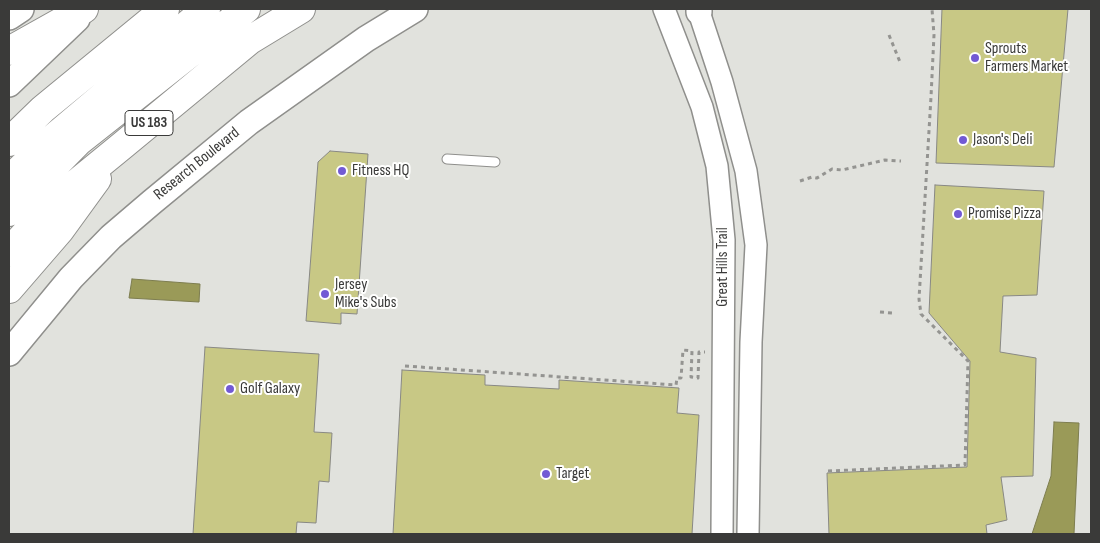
<!DOCTYPE html>
<html>
<head>
<meta charset="utf-8">
<style>
  body { margin:0 }
  #map { position:relative; width:1100px; height:543px; overflow:hidden; background:#e1e2dd; font-family:"Sofia Sans Condensed",sans-serif }
  canvas { display:block }
  .frame { position:absolute; inset:0; border:10px solid #3a3a39; pointer-events:none }
</style>
</head>
<body>
<div id="map">
<canvas width="1100" height="543"></canvas>
<div class="frame"></div>
</div>
<script>
const g = document.querySelector('canvas').getContext('2d');
g.lineJoin = 'round';
function paint(path, color) { g.fillStyle = color; g.fill(path, 'evenodd'); }
const shape = rows => new Path2D(rows.map(r => 'M' + r).join(''));
function trace(path, color, width, dash) { g.strokeStyle = color; g.lineWidth = width; g.lineCap = dash ? 'butt' : 'round'; g.setLineDash(dash || []); g.stroke(path); }
function write(font, color, halo, rows, align = 'center') {
  g.font = font + ' "Sofia Sans Condensed",sans-serif'; g.lineWidth = 4; g.setLineDash([]); g.textBaseline = 'middle'; g.strokeStyle = halo; g.fillStyle = color; for (const [text, x, y, turn = 0] of rows) {
    g.save(); g.translate(x, y); g.rotate((+turn || 0) * Math.PI / 180); g.textAlign = isNaN(turn) ? turn : align; if (halo) g.strokeText(text, 0, 0); g.fillText(text, 0, 0); g.restore();
  }
}
const water = shape([
  [132,279,200,284,199,302,129,298,132,279],
  [1054,422,1079,423,1074,534,1032,534,1051,476,1054,422]
]);
const building = shape([
  [942,9,1068,9,1054,167,936,163,942,9],
  [330,151,368,154,357,314,341,313,341,324,306,321,318,162,330,151],
  [935,185,1044,191,1037,295,1003,296,1000,352,1036,358,1033,476,1001,477,1007,520,986,525,987,534,829,534,827,473,967,467,970,361,929,313,935,185],
  [205,347,319,354,314,432,332,433,329,482,319,481,316,523,297,522,296,534,193,534,205,347],
  [402,370,485,375,485,385,559,389,559,380,679,388,677,413,699,415,692,534,393,534,402,370]
]);
const path = shape([
  [889,35,900,62],
  [800,181,812,177,817,178,832,169,842,170,885,160,901,161],
  [880,312,892,313],
  [405,366,676,385,677,378,681,378,683,350,692,351,691,377,698,378,699,352,705,352],
  [828,471,965,465,968,361,921,314,919,299,931,97,934,35,932,9]
]);
const service = shape([
  [447,159,495,162]
]);
const tertiary = shape([
  [664,9,702,107,717,166,724,240,722,534],
  [698,9,722,82,746,171,756,245,751,342,748,534]
]);
const secondary = shape([
  [699,9,699,12],
  [9,17,21,9],
  [9,84,77,19],
  [9,353,71,278,111,237,152,202,249,122,366,39,415,9]
]);
const motorway = shape([
  [9,51,84,9],
  [9,142,43,109,165,9],
  [9,180,45,145,206,9],
  [9,212,79,141,246,9],
  [9,252,57,199,123,145,250,40,301,9],
  [9,289,60,230,97,179]
]);
const markers = [
  [975,58,5,"#725ad4"],
  [963,140,5,"#725ad4"],
  [342,171,5,"#725ad4"],
  [958,214,5,"#725ad4"],
  [325,294,5,"#725ad4"],
  [230,389,5,"#725ad4"],
  [546,474,5,"#725ad4"]
];
const shields = [
  [149,123,48]
];
const shieldNames = [
  ["US 183",149,123]
];
const poiNames = [
  ["Sprouts",985,49],
  ["Farmers Market",985,67],
  ["Jason's Deli",973,140],
  ["Fitness HQ",352,171],
  ["Promise Pizza",968,214],
  ["Jersey",335,285],
  ["Mike's Subs",335,303],
  ["Golf Galaxy",240,389],
  ["Target",556,474]
];
const streetNames = [
  ["Research Boulevard",197,164,-39],
  ["Great Hills Trail",723,267,-90]
];
paint(water, '#9a9a58');
trace(water, '#7d7d4f', 1);
paint(building, '#c8c885');
trace(building, '#888884', 1);
trace(service, '#8f8f8c', 11);
trace(tertiary, '#8f8f8c', 24);
trace(secondary, '#8f8f8c', 28);
trace(motorway, '#8f8f8c', 30);
trace(path, '#949491', 3, [4, 4]);
trace(service, '#fff', 9);
trace(tertiary, '#fff', 21);
trace(secondary, '#fff', 25);
trace(motorway, '#fff', 28);
for (const [x, y, r, color] of markers) { const dot = new Path2D(); dot.arc(x, y, r, 0, 2 * Math.PI); g.fillStyle = color; g.fill(dot); trace(dot, '#fffffe', 2); }
for (const [x, y, w] of shields) { const box = new Path2D(); box.roundRect(x - w / 2, y - 12.5, w, 25, 4); g.fillStyle = '#fffffe'; g.fill(box); trace(box, '#3a3a39', 1); }
write('bold 15px', '#3a3a39', null, shieldNames);
write('16px', '#3a3a39', '#fffffe', poiNames, 'left');
write('16px', '#3a3a39', '#fffffe', streetNames);
</script>
</body>
</html>
